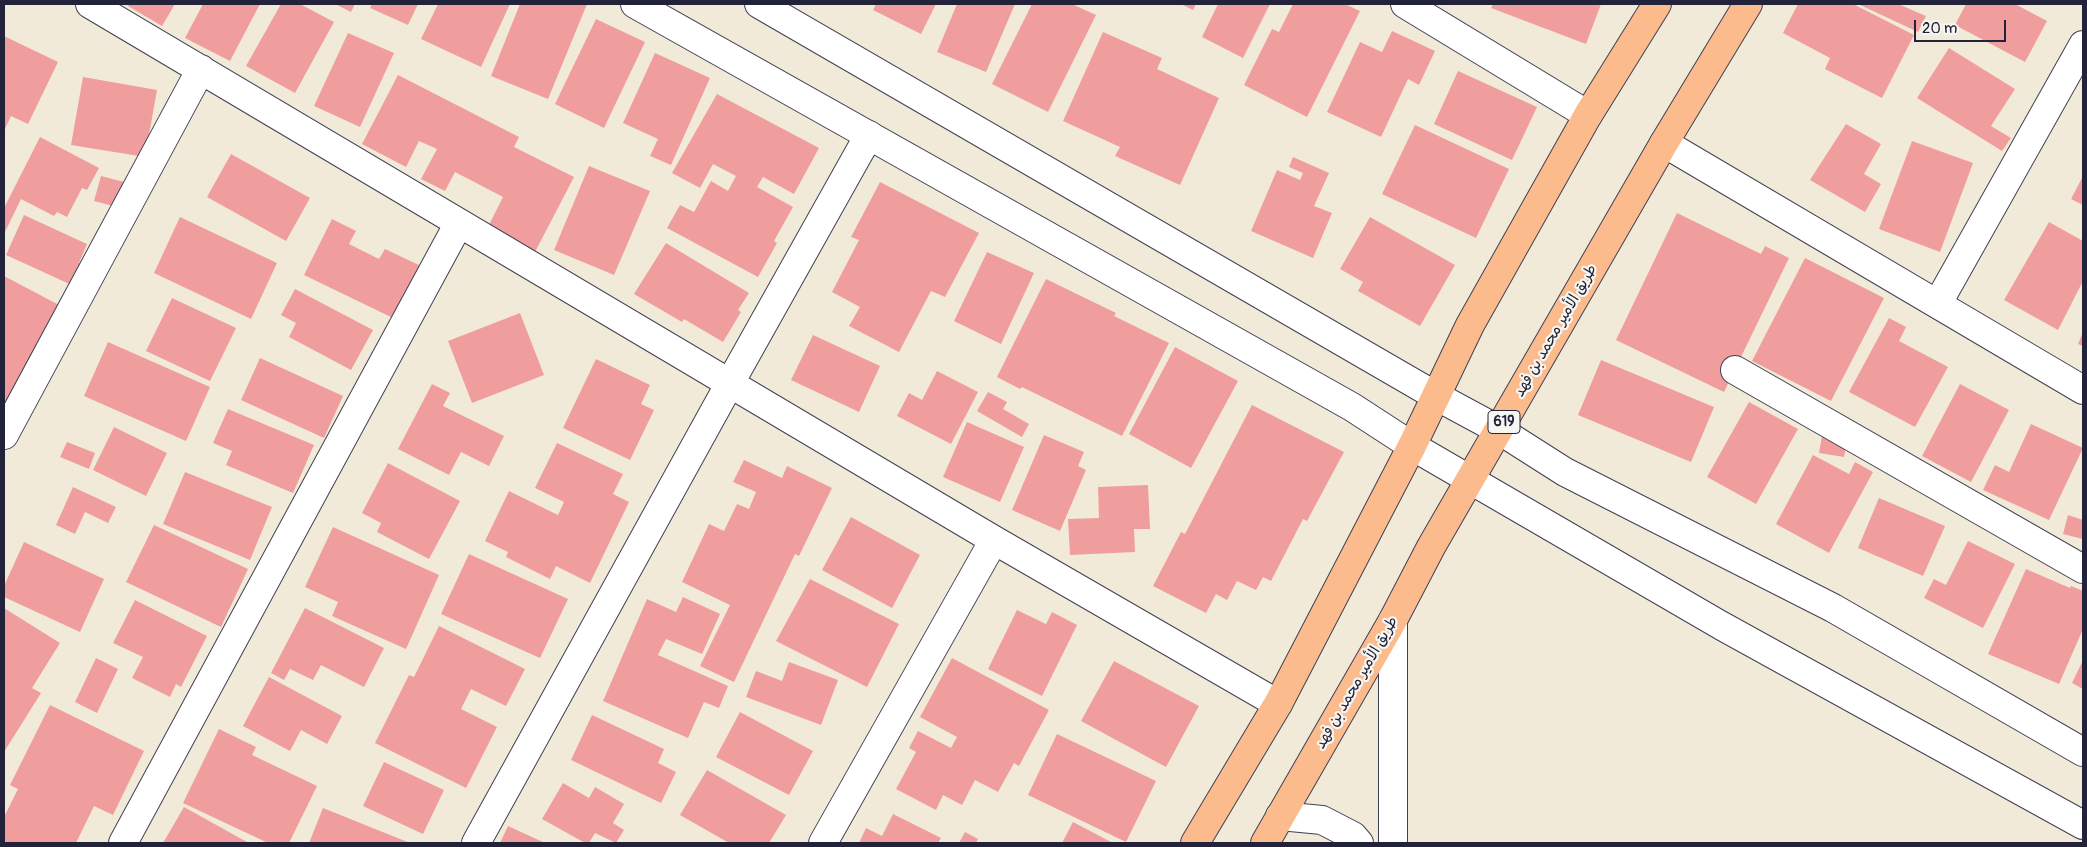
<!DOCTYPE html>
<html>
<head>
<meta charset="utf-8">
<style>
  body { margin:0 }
  #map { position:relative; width:2087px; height:847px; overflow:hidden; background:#f2ead8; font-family:Pangolin,sans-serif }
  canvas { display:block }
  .frame { position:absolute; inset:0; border:5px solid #22223b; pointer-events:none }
  .scale { position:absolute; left:1914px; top:20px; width:92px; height:22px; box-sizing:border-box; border:2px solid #22223b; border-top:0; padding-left:6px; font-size:15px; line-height:18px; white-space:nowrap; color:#22223b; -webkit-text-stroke:4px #f6f6f2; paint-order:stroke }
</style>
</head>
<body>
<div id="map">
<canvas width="2087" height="847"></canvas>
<div class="frame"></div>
<div class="scale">20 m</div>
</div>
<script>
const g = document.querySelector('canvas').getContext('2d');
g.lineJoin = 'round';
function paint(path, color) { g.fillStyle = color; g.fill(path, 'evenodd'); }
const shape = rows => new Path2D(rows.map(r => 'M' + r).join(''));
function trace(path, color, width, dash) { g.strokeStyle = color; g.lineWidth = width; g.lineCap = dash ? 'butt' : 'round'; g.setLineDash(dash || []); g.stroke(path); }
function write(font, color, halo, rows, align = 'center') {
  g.font = font + ' Pangolin,"Playpen Sans Arabic",sans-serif'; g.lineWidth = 4.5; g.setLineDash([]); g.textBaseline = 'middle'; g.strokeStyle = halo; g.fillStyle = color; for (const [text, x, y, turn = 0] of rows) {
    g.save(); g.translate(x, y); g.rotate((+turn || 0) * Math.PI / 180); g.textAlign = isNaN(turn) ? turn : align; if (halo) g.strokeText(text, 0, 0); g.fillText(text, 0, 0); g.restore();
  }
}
const building = shape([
  [129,4,175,4,162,26,128,6],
  [203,4,260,4,230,61,185,38],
  [281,4,300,4,334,22,295,93,246,66],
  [335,4,355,4,351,12],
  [372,4,418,4,408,25,370,8],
  [438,4,510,4,481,67,421,39],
  [520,4,587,4,548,99,491,76],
  [876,4,936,4,921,34,873,10],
  [957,4,1015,4,986,72,937,52],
  [1032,4,1072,4,1096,15,1048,112,992,84],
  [1181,4,1196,4,1193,10],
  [1218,4,1270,4,1243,58,1202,37],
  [1293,4,1345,4,1360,11,1307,117,1244,85,1272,29,1279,32],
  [1493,4,1601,4,1586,44,1491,8],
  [1798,4,1853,4,1914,35,1882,98,1825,69,1830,58,1783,33],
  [1858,4,1898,4,1926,16,1918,32],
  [1966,4,2015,4,2047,21,2025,62,1955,25],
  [596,19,645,42,604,128,555,104],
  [1392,31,1435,51,1419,85,1408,79,1381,137,1327,112,1360,42,1382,52],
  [1103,32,1162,58,1157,69,1219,98,1180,185,1115,156,1120,147,1063,121],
  [348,33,394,53,360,127,314,106],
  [4,36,58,62,28,124,11,116,4,131],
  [1949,48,2015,89,1991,126,2011,138,2002,151,1917,98],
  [655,53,710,78,671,165,650,156,658,139,623,123],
  [1458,71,1537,107,1512,160,1434,124],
  [398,75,519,137,514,147,574,177,535,252,488,227,503,197,455,172,445,191,421,179,437,149,419,141,406,167,362,144],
  [83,77,157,90,145,157,71,145],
  [717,94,819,148,794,194,763,177,757,187,793,207,774,241,777,243,758,277,667,228,680,205,694,212,711,181,728,191,736,176,713,164,700,188,672,173],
  [1846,124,1881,144,1864,174,1881,184,1865,212,1810,180],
  [1415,125,1509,169,1476,238,1382,194],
  [40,137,99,168,87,190,82,188,67,217,57,212,54,216,21,199,4,234,4,208],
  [1912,141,1973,163,1940,252,1879,229],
  [231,154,310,198,286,241,207,197],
  [1293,157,1329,173,1314,206,1332,213,1313,258,1251,231,1277,170,1300,180,1303,173,1289,167],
  [589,166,650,191,614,275,554,250],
  [101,176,132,184,125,209,94,201],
  [2083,176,2083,205,2071,199],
  [880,182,979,233,945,297,931,291,899,352,849,326,860,307,832,292,859,240,851,237],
  [1677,213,1761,254,1765,246,1789,258,1724,392,1616,340],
  [24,215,87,244,79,263,86,266,76,287,6,255],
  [180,217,277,263,251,319,154,273],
  [1370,217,1455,265,1420,326,1358,291,1363,282,1340,269],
  [332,219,356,231,349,244,379,259,385,249,421,266,395,319,304,275],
  [2049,222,2083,241,2083,281,2058,330,2004,300],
  [666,243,749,293,738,310,741,312,723,342,684,319,682,322,634,294],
  [987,252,1034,273,1001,344,954,321],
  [1805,258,1884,298,1831,401,1752,361],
  [4,276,61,306,4,410],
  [1046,279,1116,313,1114,316,1169,343,1122,436,1022,387,1020,389,997,377],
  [295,289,373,330,351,370,289,337,296,323,281,315],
  [172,298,236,328,210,381,146,351],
  [520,313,544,375,472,403,448,341],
  [1889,318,1906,327,1899,341,1948,367,1915,427,1849,392],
  [2083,332,2083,346,2078,344],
  [813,335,880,366,859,412,791,380],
  [108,342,210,387,186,441,84,396],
  [1175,347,1238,381,1191,468,1129,434],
  [260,358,343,396,324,438,241,400],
  [596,359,650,385,641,404,654,410,630,460,563,428],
  [1601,360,1714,407,1691,462,1578,415],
  [937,371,978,392,951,444,897,416,909,393,922,400],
  [432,384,450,393,443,406,504,436,489,466,461,452,449,475,398,449],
  [1960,384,2009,410,1971,482,1922,456],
  [988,392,1007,402,1003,409,1029,424,1022,437,977,411],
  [1749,402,1798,429,1756,504,1707,477],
  [1252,405,1344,452,1307,521,1303,519,1271,581,1263,577,1256,590,1237,581,1227,600,1216,594,1206,613,1153,586,1181,532,1185,534],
  [228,409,314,445,293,493,226,465,232,451,213,443],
  [967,422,1024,447,1000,502,943,477],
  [2031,424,2083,448,2049,520,1983,490,1995,465,2009,472],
  [114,427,167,453,146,496,93,470],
  [1044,435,1084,452,1078,466,1086,470,1060,531,1012,510],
  [1822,436,1847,441,1844,457,1819,453],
  [67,442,95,453,89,469,60,457],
  [557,443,623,474,613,494,629,502,590,583,556,566,550,579,506,557,508,552,485,541,509,491,558,515,564,502,535,488],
  [1813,455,1849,474,1855,462,1873,472,1829,553,1776,524],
  [744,460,782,478,787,466,832,488,799,556,795,554,734,682,700,666,730,605,682,582,709,524,724,531,737,504,749,509,756,492,733,482],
  [388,463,460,501,429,559,377,532,381,523,362,513],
  [185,472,272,507,250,560,163,524],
  [1148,485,1150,529,1134,529,1135,552,1070,555,1068,519,1099,518,1098,487],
  [73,487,116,507,108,523,85,512,75,534,56,525],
  [1879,498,1945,526,1923,576,1858,548],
  [2068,515,2083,520,2083,539,2063,534],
  [851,517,920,555,892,608,822,570],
  [154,525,248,569,221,627,126,582],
  [333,527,439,575,406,649,332,616,338,602,305,587],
  [1968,541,2015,564,1983,628,1924,598,1934,579,1946,585],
  [24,542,104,579,80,632,4,597,4,586],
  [469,554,568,599,540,658,441,614],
  [2026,569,2070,588,2071,586,2083,591,2083,629,2059,684,1988,654],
  [810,579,899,624,867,687,776,641],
  [683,597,720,614,702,654,666,639,658,655,728,686,719,708,704,702,688,738,603,701,647,599,676,612],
  [135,600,207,636,181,687,176,684,170,697,132,678,143,657,113,643],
  [4,608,60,643,32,688,41,693,4,752],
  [305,608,384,648,364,687,321,665,313,680,290,669,284,680,271,673],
  [1017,610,1046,624,1052,612,1077,625,1042,696,988,669],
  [439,626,525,669,506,706,471,689,461,709,497,727,466,788,375,743,409,675,414,677],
  [96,658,118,669,97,713,75,702],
  [952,658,1049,710,1019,766,1014,763,998,792,975,780,962,805,943,795,936,810,896,789,916,752,909,748,918,731,951,748,957,737,920,717],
  [2083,660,2083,689,2072,683],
  [1114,661,1199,706,1166,767,1081,721],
  [789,662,838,680,821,725,746,697,756,671,782,681],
  [269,677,342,716,327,744,301,730,290,751,243,726],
  [50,705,144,751,113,815,94,806,76,843,8,843,4,841,4,817,18,789,10,785],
  [740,712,813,751,789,795,716,757],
  [592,715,664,749,658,763,676,772,661,803,571,760],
  [219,729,256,747,252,755,317,786,289,843,268,843,183,803],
  [1057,734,1156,781,1126,842,1028,795],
  [384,762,444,790,423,834,363,806],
  [707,770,786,815,769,843,729,843,680,815],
  [563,783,589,798,595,787,624,804,613,823,624,830,616,843,595,833,589,843,585,843,542,819],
  [184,807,247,842,246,843,163,843],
  [323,808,410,843,309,843],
  [893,814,941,838,938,843,859,843,866,828,882,836],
  [1073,822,1113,843,1062,843],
  [508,826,545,843,500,843],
  [965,832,978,839,976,843,959,843]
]);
const minor = shape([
  [90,4,994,540,1278,704],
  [1405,4,1588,115],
  [1664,143,2083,390],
  [1938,303,2083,45],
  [1735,370,2083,569],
  [4,435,201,69],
  [1393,620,1393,843],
  [1280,816,1322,820,1353,836,1359,843],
  [123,843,459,223],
  [476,843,730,383,869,135],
  [823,843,994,540]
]);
const tertiary = shape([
  [635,4,1352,407,1412,446,1722,626,2083,825],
  [759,4,1436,396,1499,430,1565,472,1833,608,2083,752]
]);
const motorway = shape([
  [1195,843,1278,704,1412,446,1470,325,1588,115,1657,4],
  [1265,843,1393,620,1431,547,1664,143,1748,4]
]);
const shields = [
  [1504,422,32]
];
const shieldNames = [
  ["619",1504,422]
];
const streetNames = [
  ["طريق الأمير محمد بن فهد",1556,331,-60],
  ["طريق الأمير محمد بن فهد",1357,683,-60]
];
paint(building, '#f09e9d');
trace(minor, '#414053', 30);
trace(tertiary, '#414053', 30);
trace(motorway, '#414053', 30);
trace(minor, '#fff', 28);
trace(tertiary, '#fff', 28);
trace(motorway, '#fbbb8d', 28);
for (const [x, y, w] of shields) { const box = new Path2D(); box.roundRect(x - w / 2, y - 11.5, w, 23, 4); g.fillStyle = '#f6f6f2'; g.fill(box); trace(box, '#22223b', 1); }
write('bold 14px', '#22223b', null, shieldNames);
write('15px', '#22223b', '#f6f6f2', streetNames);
</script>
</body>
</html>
